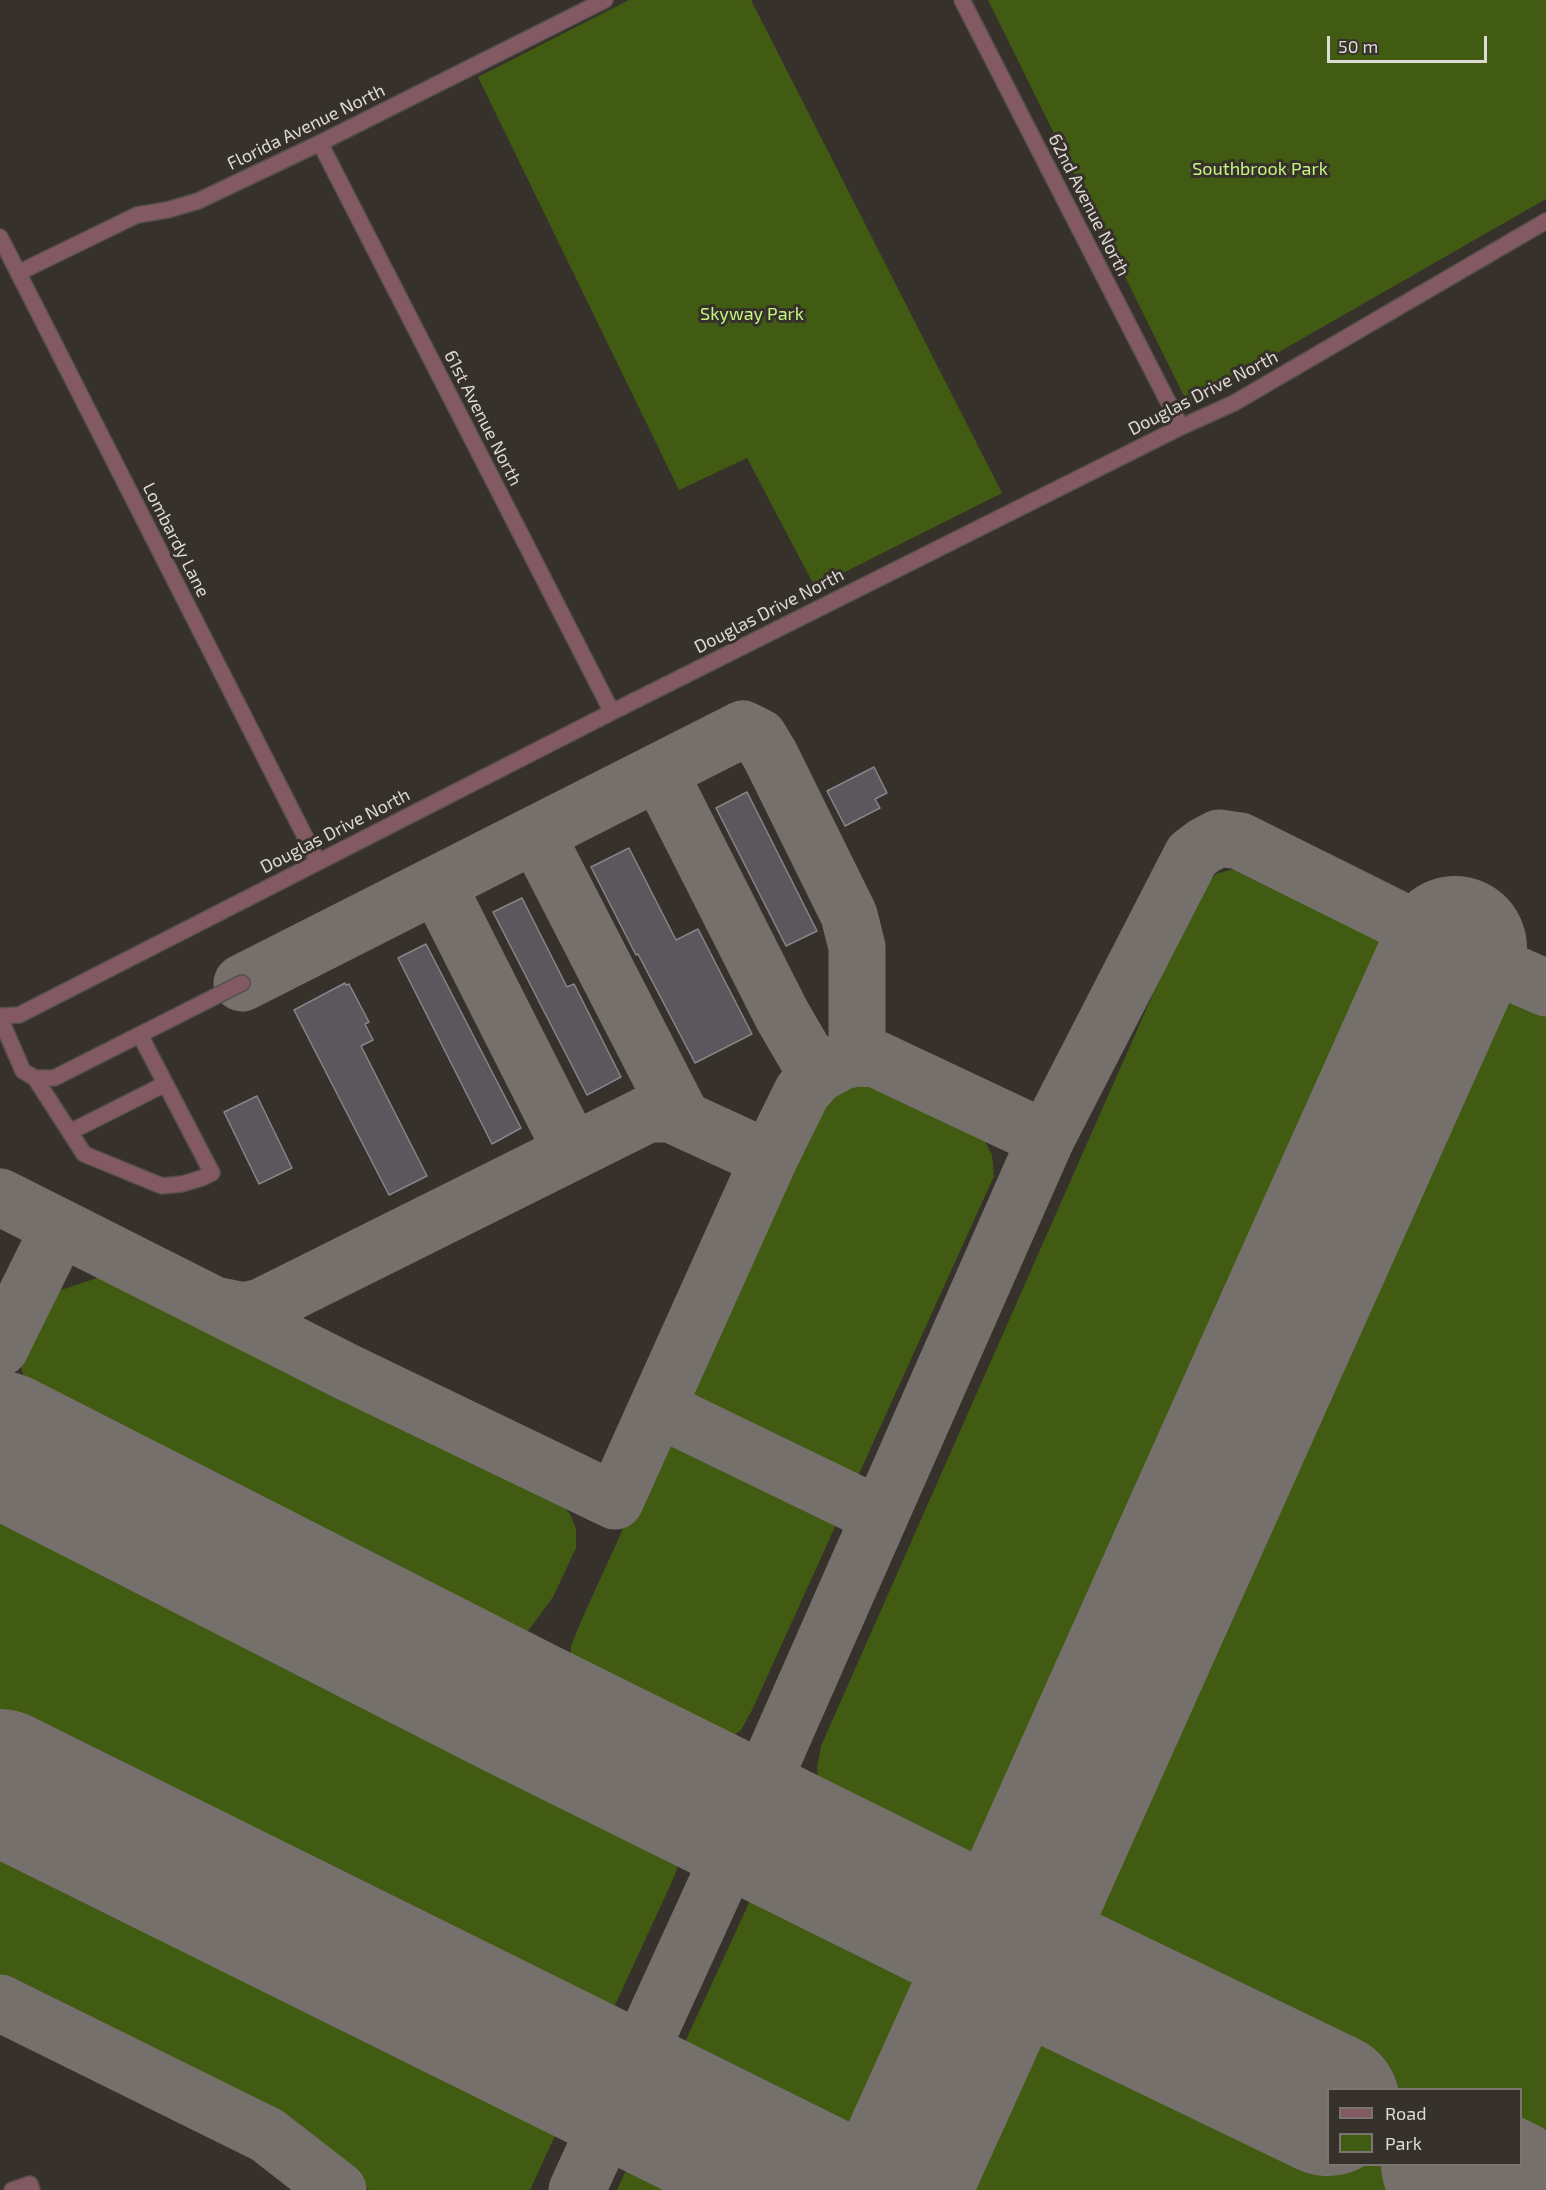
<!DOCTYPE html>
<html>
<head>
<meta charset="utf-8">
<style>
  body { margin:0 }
  #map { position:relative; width:1546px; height:2190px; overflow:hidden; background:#37312b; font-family:"Exo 2",sans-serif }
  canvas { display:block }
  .legend { position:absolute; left:1327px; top:2088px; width:195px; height:78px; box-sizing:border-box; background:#37312b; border:2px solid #7a756f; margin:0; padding:8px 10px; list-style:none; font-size:18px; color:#dedad6 }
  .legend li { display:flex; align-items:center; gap:12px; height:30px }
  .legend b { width:30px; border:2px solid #7a756f }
  .scale { position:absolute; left:1327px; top:36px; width:160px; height:27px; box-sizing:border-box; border:3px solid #dedad6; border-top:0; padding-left:8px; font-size:18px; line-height:21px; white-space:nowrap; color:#dedad6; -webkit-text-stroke:4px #37312b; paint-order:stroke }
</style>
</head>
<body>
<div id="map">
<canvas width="1546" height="2190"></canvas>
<ul class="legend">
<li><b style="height:8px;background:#835a63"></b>Road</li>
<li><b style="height:16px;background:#415b12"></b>Park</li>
</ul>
<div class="scale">50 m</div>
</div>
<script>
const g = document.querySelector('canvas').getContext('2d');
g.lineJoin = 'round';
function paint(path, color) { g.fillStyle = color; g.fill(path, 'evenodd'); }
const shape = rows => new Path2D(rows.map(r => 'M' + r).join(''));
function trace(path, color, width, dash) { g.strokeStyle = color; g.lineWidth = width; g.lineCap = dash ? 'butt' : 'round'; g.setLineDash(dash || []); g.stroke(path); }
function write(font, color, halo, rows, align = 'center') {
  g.font = font + ' "Exo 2",sans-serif'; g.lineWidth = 6; g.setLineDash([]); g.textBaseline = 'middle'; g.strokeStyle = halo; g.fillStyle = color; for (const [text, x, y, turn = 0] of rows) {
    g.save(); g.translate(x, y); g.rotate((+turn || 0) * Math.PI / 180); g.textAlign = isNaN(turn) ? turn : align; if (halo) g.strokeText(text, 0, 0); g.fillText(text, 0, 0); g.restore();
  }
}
const green = shape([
  [629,0,751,0,1002,493,815,587,747,458,679,490,478,77],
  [988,0,1546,0,1546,199,1188,404],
  [1233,869,1259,871,1346,914,1379,933,1393,956,1396,971,1390,990,1011,1841,1001,1858,992,1865,966,1872,951,1867,858,1821,833,1805,826,1798,819,1784,817,1768,821,1746,1183,926,1203,887,1216,874],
  [1505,990,1546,1010,1546,2161,1521,2148,1520,2090,1402,2089,1133,1956,1110,1942,1099,1930,1092,1918,1086,1901,1088,1884,1095,1855,1472,1010],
  [867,1078,963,1122,983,1137,992,1155,994,1176,752,1710,741,1730,730,1739,716,1744,672,1732,589,1691,576,1681,570,1662,571,1646,582,1619,819,1098,833,1085,852,1079],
  [106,1275,557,1500,570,1514,576,1529,576,1548,553,1597,528,1631,513,1642,500,1642,477,1636,38,1421,17,1355,43,1296],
  [0,1490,47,1508,435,1698,555,1760,630,1793,661,1810,679,1837,680,1859,674,1877,530,2190,369,2190,279,2120,0,1985],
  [790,1877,803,1879,922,1938,937,1950,946,1966,945,1988,924,2040,854,2190,617,2190,754,1892,764,1884],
  [1049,2012,1090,2019,1328,2138,1328,2164,1383,2165,1434,2190,940,2190,1007,2039,1015,2028,1026,2020,1038,2014]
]);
const taxiway = shape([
  [659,772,782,1015,817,1075],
  [536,834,682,1118],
  [437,884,572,1151],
  [242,983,743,729,759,737,770,755,849,915,857,947,857,1058],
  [0,1197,349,1373,615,1501,769,1159,802,1092,817,1075,842,1061,857,1058,876,1059,1046,1139],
  [219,1306,244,1311,261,1307,648,1114,671,1114,769,1159],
  [0,1348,60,1227],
  [657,1408,880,1516],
  [0,2003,267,2135,338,2190],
  [577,2190,746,1820,1046,1139,1192,855,1204,846,1219,838,1240,841,1455,948,1546,988]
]);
const runway = shape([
  [0,1443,522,1709,1006,1949,1328,2104],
  [0,1781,825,2190],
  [1453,2164,1506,2190],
  [897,2190,1006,1949,1455,948]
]);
const building = shape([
  [874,767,887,793,875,799,880,808,845,826,827,791,874,767],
  [747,792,817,931,786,946,716,808,747,792],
  [629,848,676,940,698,929,752,1034,695,1063,638,954,636,955,591,867,629,848],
  [522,898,567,987,574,984,621,1077,587,1095,493,912,522,898],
  [426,944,521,1128,492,1144,398,958,426,944],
  [345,983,346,985,349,984,369,1022,365,1024,373,1040,361,1046,427,1176,389,1195,294,1010,345,983],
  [257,1096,292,1168,259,1184,224,1112,257,1096]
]);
const minor = shape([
  [962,0,1181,427],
  [320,143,612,712],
  [0,237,318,862],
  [18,273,137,215,167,210,198,201,320,143,605,0],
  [0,1016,19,1015,612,712,1181,427,1234,403,1546,221],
  [0,1018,23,1071,35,1078,54,1078,242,983],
  [35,1078,84,1154,162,1186,182,1184,202,1178,212,1173,140,1035],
  [70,1132,165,1084],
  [12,2190,30,2184,32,2190]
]);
const streetNames = [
  ["Florida Avenue North",306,127,-26],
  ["62nd Avenue North",1089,205,63],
  ["Douglas Drive North",1203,393,-27],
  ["61st Avenue North",483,418,63],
  ["Lombardy Lane",176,540,63],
  ["Douglas Drive North",769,611,-27],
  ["Douglas Drive North",335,831,-27]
];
const parkNames = [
  ["Southbrook Park",1260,169],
  ["Skyway Park",752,314]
];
paint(green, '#415b12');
trace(taxiway, '#76706c', 57);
trace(runway, '#76706c', 144);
paint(building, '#5c565d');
trace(building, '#8a838a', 1.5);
trace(minor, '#554f4a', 18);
trace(minor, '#835a63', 15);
write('18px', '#dedad6', '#37312b', streetNames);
write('18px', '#c5f581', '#37312b', parkNames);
</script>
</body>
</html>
